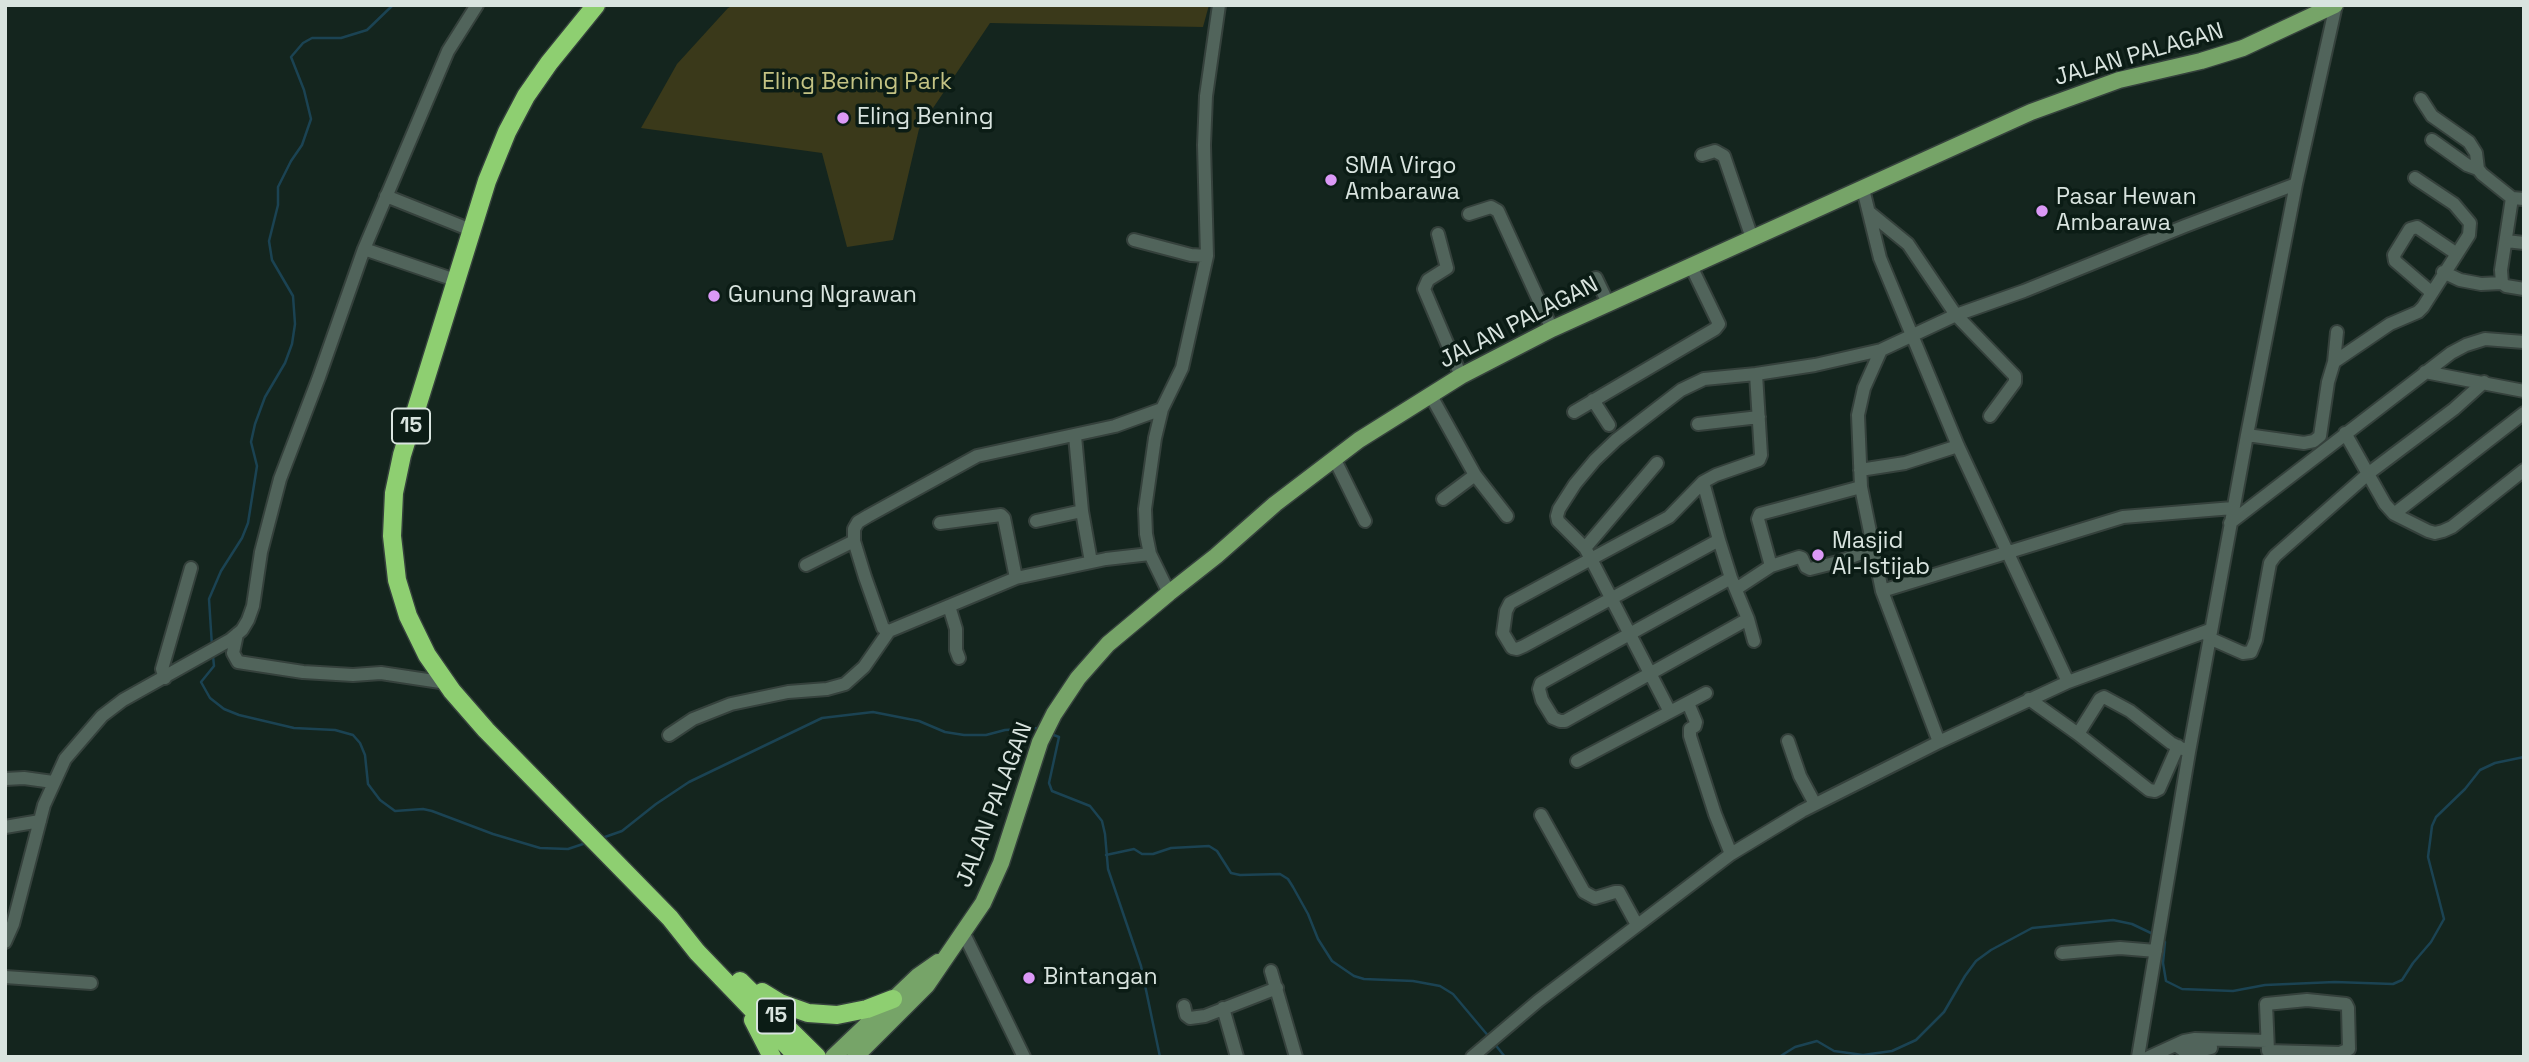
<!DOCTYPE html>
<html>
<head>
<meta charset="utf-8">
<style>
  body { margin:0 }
  #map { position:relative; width:2529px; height:1062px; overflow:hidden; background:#14251e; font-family:"Space Grotesk",sans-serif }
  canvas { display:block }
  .frame { position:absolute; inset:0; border:7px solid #d9e4df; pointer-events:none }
</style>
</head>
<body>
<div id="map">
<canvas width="2529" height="1062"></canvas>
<div class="frame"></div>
</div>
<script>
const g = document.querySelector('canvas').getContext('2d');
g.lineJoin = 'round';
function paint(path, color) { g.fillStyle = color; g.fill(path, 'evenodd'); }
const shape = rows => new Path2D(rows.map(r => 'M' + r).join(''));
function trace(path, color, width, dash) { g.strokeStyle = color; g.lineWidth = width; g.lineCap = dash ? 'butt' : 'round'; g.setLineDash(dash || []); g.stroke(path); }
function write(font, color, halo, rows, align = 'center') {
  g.font = font + ' "Space Grotesk",sans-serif'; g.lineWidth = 7; g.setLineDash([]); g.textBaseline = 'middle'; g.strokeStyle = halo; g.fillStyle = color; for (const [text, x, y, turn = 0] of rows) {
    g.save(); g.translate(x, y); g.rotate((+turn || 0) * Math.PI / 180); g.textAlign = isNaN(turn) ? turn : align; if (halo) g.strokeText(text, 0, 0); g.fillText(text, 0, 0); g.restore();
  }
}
const green = shape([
  [734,5,1209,5,1203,27,990,23,919,129,893,240,847,247,822,153,641,128,677,64,728,8]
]);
const stream = shape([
  [212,646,209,599,221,571,242,538,248,523,257,466,251,442,255,424,265,397,285,363,292,344,295,324,293,296,272,260,269,241,278,205,278,187,291,161,302,145,311,119,304,90,291,57,303,43,312,38,341,38,367,30,393,5],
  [213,656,214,666,201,682,210,698,224,709,239,715,294,728,335,730,353,735,360,743,365,755,368,784,380,800,395,811,423,809,432,811,493,834,540,848,568,849,586,843],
  [1051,734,1059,737,1049,783,1052,791,1090,806,1102,821,1105,834,1108,869,1141,966,1160,1057],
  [602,838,622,831,656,804,689,782,822,718,873,712,919,721,945,732,964,735,986,735,1005,730,1039,728],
  [1106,855,1134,849,1142,854,1153,854,1171,848,1209,846,1217,851,1231,873,1240,875,1280,874,1288,879,1293,887,1308,914,1318,939,1332,961,1354,976,1364,979,1413,981,1440,986,1453,994,1490,1038],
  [2162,940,2165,942,2163,963,2166,981,2182,989,2233,991,2265,985,2335,982,2393,984,2402,980,2413,963,2431,942,2444,919,2428,857,2432,826,2436,817,2465,789,2480,770,2495,763,2524,757],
  [1494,1043,1505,1057],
  [1674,1057,1675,1057],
  [1779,1057,1795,1047,1817,1041,1834,1051,1863,1055,1892,1051,1916,1040,1944,1012,1965,976,1976,961,1991,950,2032,928,2113,920,2132,924,2153,934]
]);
const minor = shape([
  [2421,99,2432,116,2469,142,2476,153,2478,169,2482,174,2512,198,2524,199],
  [2432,140,2467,165,2478,169],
  [1702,155,1715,151,1724,156,1752,238],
  [1863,189,1880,258,1958,446,2068,682,2210,630],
  [386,196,471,230],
  [2512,198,2501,270,2502,283,2506,286,2524,289],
  [1870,213,1908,244,1956,315,2015,376,2015,382,1990,416],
  [1469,214,1491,207,1498,211,1552,329],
  [1438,234,1447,268,1428,280,1424,289,1461,376],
  [1134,240,1191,255,1207,256],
  [2506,241,2524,243],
  [364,249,455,280],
  [2443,272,2460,280,2481,284,2502,283],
  [1596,278,1608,303],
  [2431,292,2395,261,2394,255,2410,229,2417,227,2457,254],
  [1881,350,1864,388,1858,415,1861,487,1882,591,2123,517,2233,508],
  [2334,362,2337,332],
  [2425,372,2524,391],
  [1430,394,1475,475,1507,516],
  [1593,400,1609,425],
  [1574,412,1715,329,1719,324,1691,266],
  [1698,424,1759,417],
  [2345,433,2385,504,2394,514,2524,413],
  [2247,435,2304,443,2314,441,2320,436,2328,382,2334,362,2390,324,2418,312,2423,307,2469,235,2470,223,2454,204,2415,178],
  [1075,436,1082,511,1091,562],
  [1334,458,1365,521],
  [1657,463,1585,548,1591,559,1510,603,1506,611,1503,633,1512,648,1517,649,1524,646,1719,540,1703,482],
  [1860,470,1905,463,1958,446],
  [1443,499,1475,475],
  [2394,514,2428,531,2435,533,2443,531,2452,527,2524,470],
  [1036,521,1082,511],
  [940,523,1001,515,1004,518,1016,578],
  [2230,523,2451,353,2466,345,2485,339,2524,342],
  [1719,540,1731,578,1541,683,1539,689,1542,700,1553,718,1560,721,1565,721,1748,619,1731,578],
  [1585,548,1558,521,1557,516,1559,509,1575,484,1595,460,1616,440,1681,390,1704,379,1756,374],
  [1150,554,1106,559,1016,578,889,631,883,628,865,577,854,541,854,529,858,522,868,516,977,456,1115,426,1162,409],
  [806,565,854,541],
  [1771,566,1758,519,1760,514,1861,487],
  [1736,589,1771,566,1799,557,1802,558,1806,567,1810,569,1838,562,1875,548],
  [1882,591,1939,742,2068,682],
  [1169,593,1150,554,1146,534,1145,509,1155,438,1162,409,1182,368,1207,256,1204,145,1206,96,1219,5],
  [949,606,956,629,956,650,959,658],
  [1748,619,1754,641],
  [237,634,233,653,238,662,303,672,353,675,381,673,447,683],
  [2209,638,2243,653,2251,652,2256,640,2270,563,2275,556,2369,473,2454,409,2484,382],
  [165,678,162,669,191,568],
  [2029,699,2078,734,2100,699,2104,697,2130,711,2171,743,2189,752],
  [1688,703,1696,722,1695,726,1690,729,1690,736,1715,814,1731,854],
  [1670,712,1591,559,1669,517,1703,482,1716,475,1759,460,1761,455,1756,374,1815,365,1881,350,1956,315,2024,291,2185,226,2296,184],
  [2078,734,2149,790,2155,791,2159,789,2178,746],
  [669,735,693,719,731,704,788,692,827,689,845,684,864,667,889,631],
  [1788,741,1800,776,1815,804],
  [1577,761,1706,693],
  [5,779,24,778,53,782],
  [1541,815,1584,892,1595,898,1615,892,1619,892,1637,925],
  [5,827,40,821],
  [964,934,1024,1057],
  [5,942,13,924,44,805,65,759,102,716,123,700,230,640,242,630,248,620,253,606,261,552,280,479,319,377,364,249,448,51,477,5],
  [2062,953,2120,948,2156,951],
  [1271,971,1296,1057],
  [5,977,91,983],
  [2307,1000,2346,1004,2348,1008,2349,1049,2340,1053,2268,1051,2266,1004,2307,1000],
  [1184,1006,1186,1015,1190,1018,1205,1016,1277,988],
  [1223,1008,1237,1057],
  [2176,1045,2183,1050,2203,1050,2211,1048,2210,1040],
  [1472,1057,1538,1001,1731,854,1802,811,1939,742],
  [2138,1057,2189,752,2247,435,2296,184,2336,5],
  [2149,1057,2184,1041,2195,1039,2267,1041]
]);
const major = shape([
  [833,1057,918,976,938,962],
  [855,1057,927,985,983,903,1001,863,1040,742,1054,714,1078,678,1108,644,1169,593,1216,556,1275,504,1359,440,1461,376,1552,329,2031,112,2119,80,2201,61,2243,48,2335,5]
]);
const highway = shape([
  [596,5,549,63,526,96,507,132,487,181,402,455,394,493,392,536,397,580,408,616,427,655,452,691,486,730,670,918,697,952,798,1057],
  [740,981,817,1057],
  [762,992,780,1003,808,1013,837,1015,867,1009,893,999],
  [753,1020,772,1057]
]);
const markers = [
  [843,118,7,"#db99f6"],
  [1331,180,7,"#db99f6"],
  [2042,211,7,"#db99f6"],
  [714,296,7,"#db99f6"],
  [1818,555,7,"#db99f6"],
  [1029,978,7,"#db99f6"]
];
const shields = [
  [411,426,38],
  [776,1016,38]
];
const shieldNames = [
  ["15",411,426],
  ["15",776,1016]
];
const streetNames = [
  ["JALAN PALAGAN",2139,55,-16],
  ["JALAN PALAGAN",1519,323,-27],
  ["JALAN PALAGAN",995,805,-69]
];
const parkNames = [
  ["Eling Bening Park",857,83]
];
const poiNames = [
  ["Eling Bening",857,118],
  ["SMA Virgo",1345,167],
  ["Ambarawa",1345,193],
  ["Pasar Hewan",2056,198],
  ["Ambarawa",2056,224],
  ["Gunung Ngrawan",728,296],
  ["Masjid",1832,542],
  ["Al-Istijab",1832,568],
  ["Bintangan",1043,978]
];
paint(green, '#3a391a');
trace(stream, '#1b4353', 2.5);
trace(minor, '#35413c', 16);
trace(major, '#35413c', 19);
trace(highway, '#35413c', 21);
trace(minor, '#51645b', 12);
trace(major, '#76a468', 16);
trace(highway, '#8ecf71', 18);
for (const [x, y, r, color] of markers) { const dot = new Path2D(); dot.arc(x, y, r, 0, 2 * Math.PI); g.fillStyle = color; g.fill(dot); trace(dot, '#0b1c15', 2.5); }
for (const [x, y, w] of shields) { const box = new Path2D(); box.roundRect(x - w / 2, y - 17.5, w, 35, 5); g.fillStyle = '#0b1c15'; g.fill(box); trace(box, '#d9e4df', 2); }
write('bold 21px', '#d9e4df', null, shieldNames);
write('23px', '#d9e4df', '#0b1c15', streetNames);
write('23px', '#c4c384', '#0b1c15', parkNames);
write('23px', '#d9e4df', '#0b1c15', poiNames, 'left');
</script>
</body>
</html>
